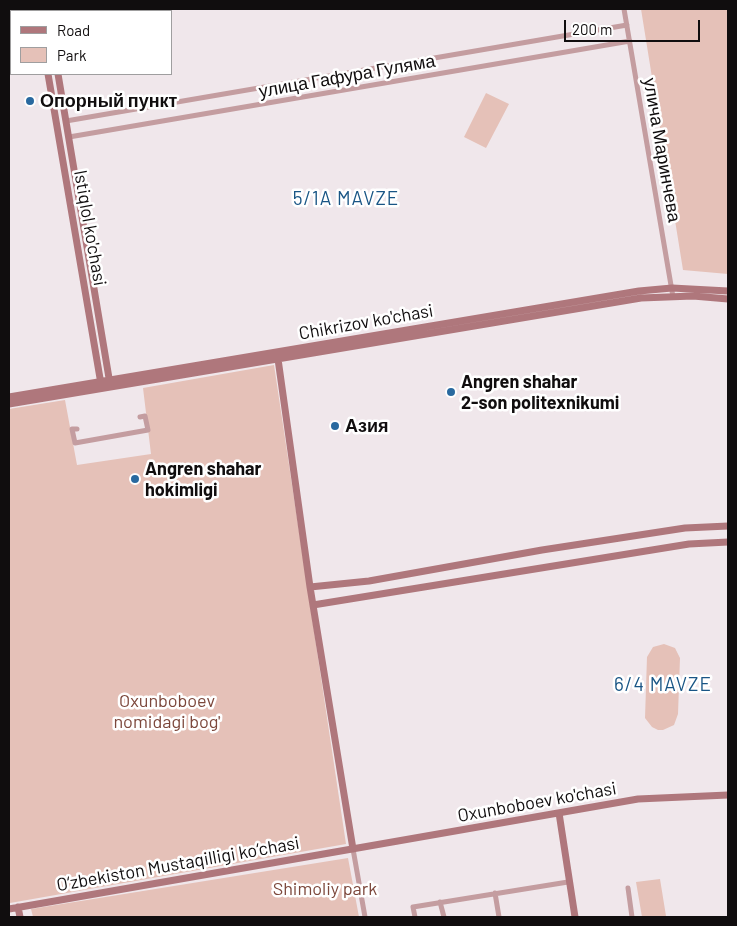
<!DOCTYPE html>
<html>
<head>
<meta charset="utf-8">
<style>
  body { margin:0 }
  #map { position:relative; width:737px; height:926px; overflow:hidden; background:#f0e7eb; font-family:Barlow,sans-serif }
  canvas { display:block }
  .frame { position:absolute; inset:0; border:10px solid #100d0e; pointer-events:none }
  .legend { position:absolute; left:10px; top:10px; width:162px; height:65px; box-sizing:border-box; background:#fff; border:1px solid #9f9e9f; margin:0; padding:6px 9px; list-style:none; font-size:15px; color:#100d0e }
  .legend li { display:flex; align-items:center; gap:10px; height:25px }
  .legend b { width:25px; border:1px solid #9f9e9f }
  .scale { position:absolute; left:564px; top:20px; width:136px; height:22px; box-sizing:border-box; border:2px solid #100d0e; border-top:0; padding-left:6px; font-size:15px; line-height:18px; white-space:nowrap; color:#100d0e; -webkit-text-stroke:4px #fff; paint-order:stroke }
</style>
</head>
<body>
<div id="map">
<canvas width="737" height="926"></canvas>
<div class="frame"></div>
<ul class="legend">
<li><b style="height:6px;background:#af777c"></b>Road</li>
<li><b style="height:14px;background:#e5c1b8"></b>Park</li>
</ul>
<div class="scale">200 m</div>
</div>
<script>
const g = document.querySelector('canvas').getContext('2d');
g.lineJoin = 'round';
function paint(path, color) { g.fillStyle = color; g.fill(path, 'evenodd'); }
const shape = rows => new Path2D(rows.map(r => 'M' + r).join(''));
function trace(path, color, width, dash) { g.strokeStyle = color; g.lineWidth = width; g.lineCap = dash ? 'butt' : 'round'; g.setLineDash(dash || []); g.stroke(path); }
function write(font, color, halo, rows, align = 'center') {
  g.font = font + ' Barlow,sans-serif'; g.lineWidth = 5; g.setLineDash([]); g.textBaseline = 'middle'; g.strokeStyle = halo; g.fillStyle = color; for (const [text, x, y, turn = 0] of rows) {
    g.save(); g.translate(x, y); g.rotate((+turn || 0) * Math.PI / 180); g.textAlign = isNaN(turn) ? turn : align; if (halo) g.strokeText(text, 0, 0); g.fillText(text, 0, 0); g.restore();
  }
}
const green = shape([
  [641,9,728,9,728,274,683,270],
  [486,93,509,104,486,148,464,137],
  [274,365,346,844,10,903,9,409,65,400,77,465,151,454,143,388],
  [664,644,675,648,680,658,678,714,674,725,663,730,658,730,652,727,645,718,647,657,653,647],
  [348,858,359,917,33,917,31,909],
  [660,879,666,916,642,917,636,882]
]);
const street = shape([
  [624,9,673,297],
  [66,121,627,25],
  [69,137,630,41],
  [77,429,72,429,75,443,148,430,145,416,140,417],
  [353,849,365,917],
  [628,888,632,917],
  [495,893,499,917],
  [440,902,444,917],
  [415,917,413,907,568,882]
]);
const secondary = shape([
  [37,9,37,11],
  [47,9,48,11],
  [48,74,101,384],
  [58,74,110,384],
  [278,359,310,587,353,849],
  [9,397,639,291,672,288,728,291],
  [9,404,641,298,693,296,728,299],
  [310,587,369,581,542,550,685,528,728,526],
  [313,605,689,544,728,542],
  [559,813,575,917],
  [18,907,20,917],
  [9,909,638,799,728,795]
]);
const markers = [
  [30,101,5,"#29699f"],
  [451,392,5,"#29699f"],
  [335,426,5,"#29699f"],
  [135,479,5,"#29699f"]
];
const streetNames = [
  ["улица Гафура Гуляма",347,76,-10],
  ["улича Маринчева",662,150,80],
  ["Istiqlol ko'chasi",90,228,80],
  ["Chikrizov ko'chasi",366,322,-10],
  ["Oxunboboev ko'chasi",537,802,-10],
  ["O‘zbekiston Mustaqilligi ko‘chasi",178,864,-10]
];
const poiNames = [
  ["Опорный пункт",40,101],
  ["Angren shahar",461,382],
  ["2-son politexnikumi",461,403],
  ["Азия",345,426],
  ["Angren shahar",145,469],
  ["hokimligi",145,490]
];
const parkNames = [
  ["Oxunboboev",167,701],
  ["nomidagi bog'",167,722],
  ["Shimoliy park",325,889]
];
const neighbourhoodNames = [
  ["5/1A MAVZE",346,199],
  ["6/4 MAVZE",663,685]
];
paint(green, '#e5c1b8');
trace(street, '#c49da0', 5);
trace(secondary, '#af777c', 7);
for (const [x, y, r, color] of markers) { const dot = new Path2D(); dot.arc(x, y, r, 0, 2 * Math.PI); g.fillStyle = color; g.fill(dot); trace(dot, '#fff', 2); }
write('18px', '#100d0e', '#fff', streetNames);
write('bold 18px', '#100d0e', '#fff', poiNames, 'left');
write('18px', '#7c473b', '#fff', parkNames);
g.letterSpacing = '1px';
write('19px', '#195585', '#fff', neighbourhoodNames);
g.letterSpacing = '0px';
</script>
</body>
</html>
